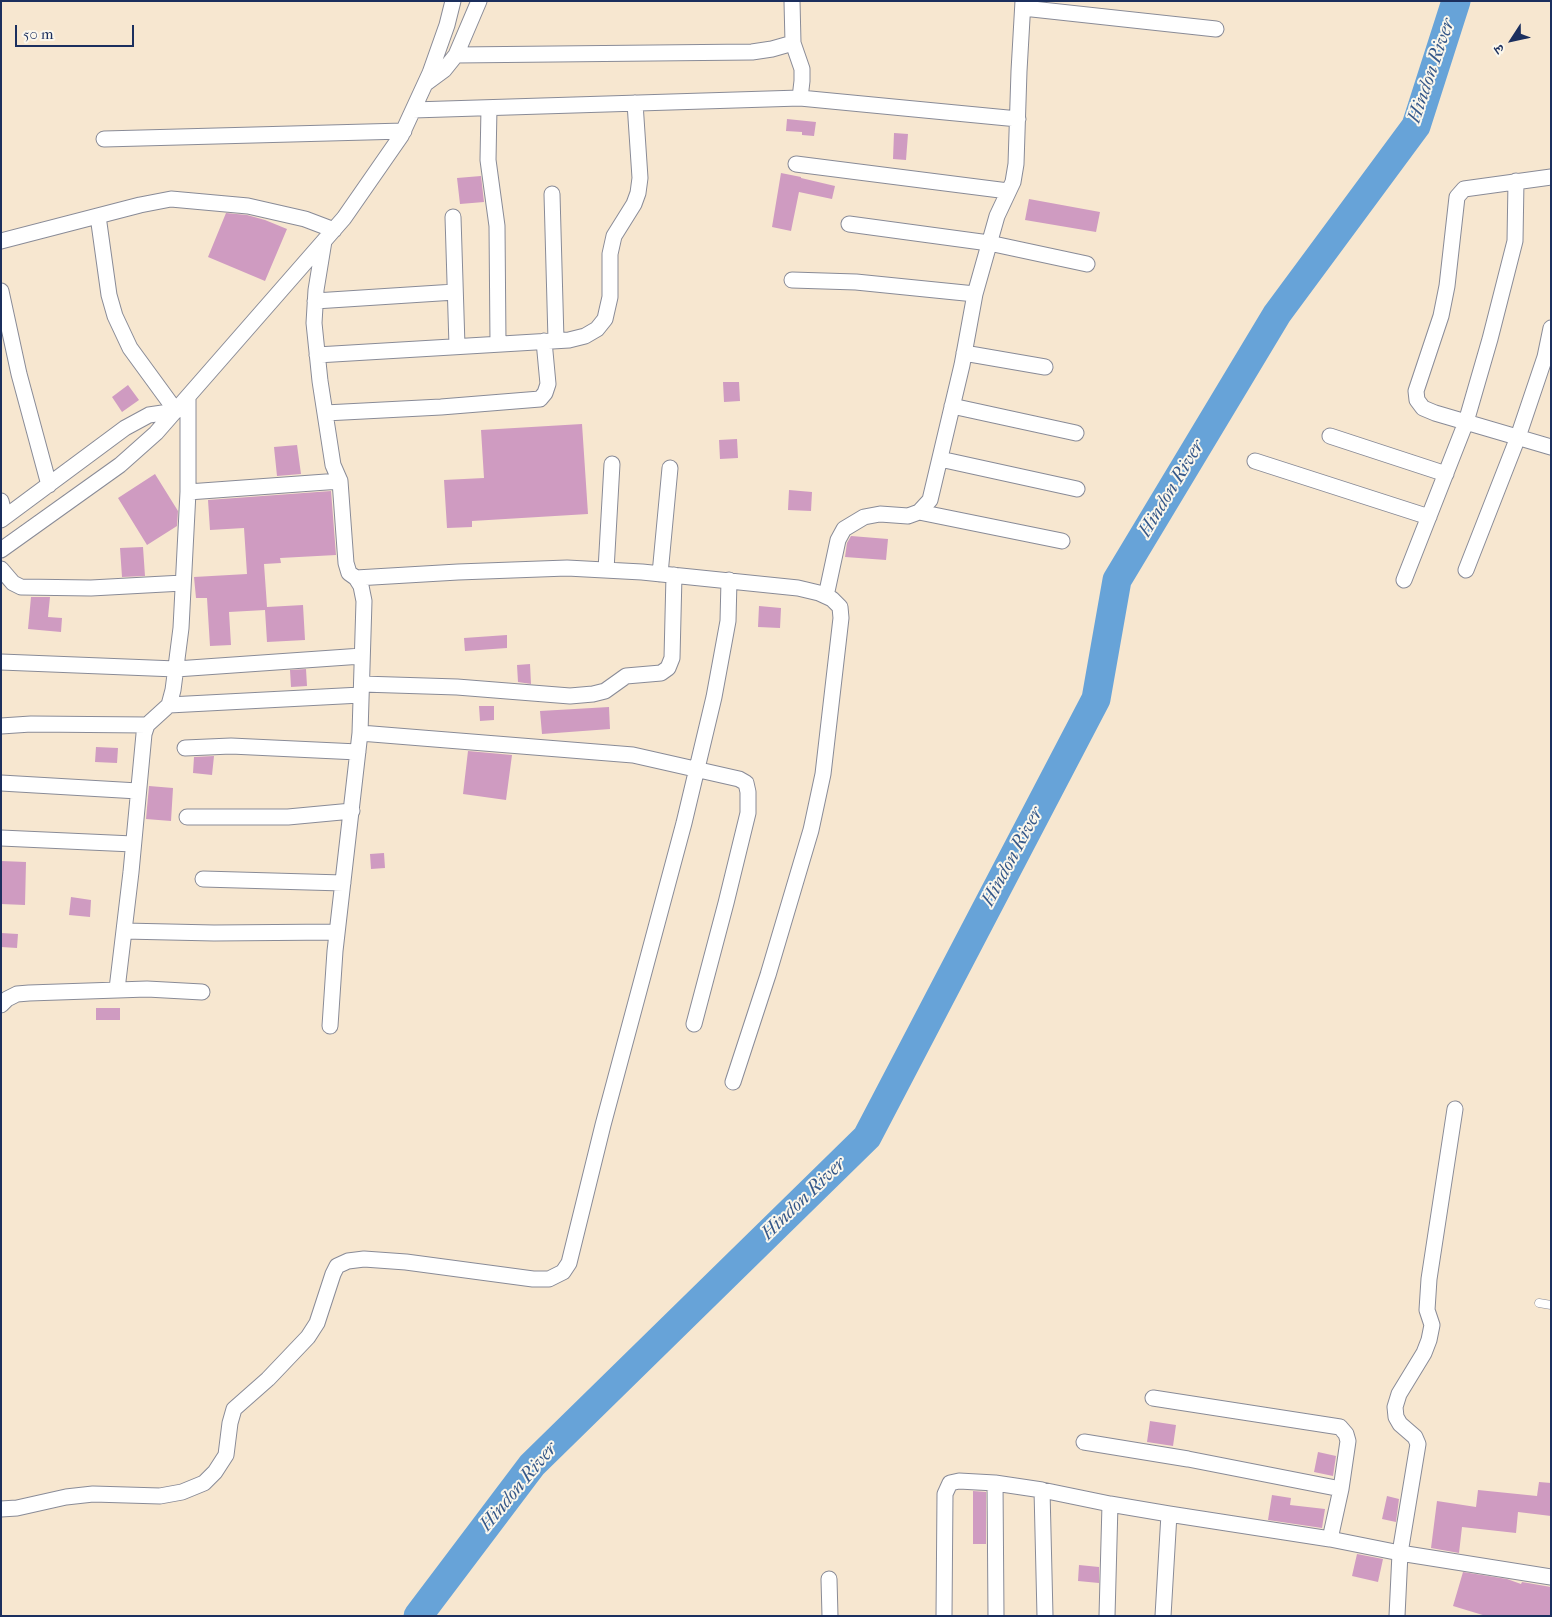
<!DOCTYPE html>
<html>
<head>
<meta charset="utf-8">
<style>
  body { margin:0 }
  #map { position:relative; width:1552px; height:1617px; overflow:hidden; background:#f7e7d0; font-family:"IM FELL French Canon","Noto Serif Devanagari",serif }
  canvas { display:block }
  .frame { position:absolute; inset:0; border:2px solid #1b2f5e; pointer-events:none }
  .north { position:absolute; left:1487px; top:15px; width:50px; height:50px; -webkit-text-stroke:4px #fbf7ec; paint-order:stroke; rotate:235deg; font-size:14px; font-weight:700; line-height:20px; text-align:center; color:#1b2f5e }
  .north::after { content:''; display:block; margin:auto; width:18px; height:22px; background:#1b2f5e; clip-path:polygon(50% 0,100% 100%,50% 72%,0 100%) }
  .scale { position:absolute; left:15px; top:25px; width:119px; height:22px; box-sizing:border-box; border:2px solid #1b2f5e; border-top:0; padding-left:6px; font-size:15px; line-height:18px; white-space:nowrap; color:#1b2f5e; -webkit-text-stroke:4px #fbf7ec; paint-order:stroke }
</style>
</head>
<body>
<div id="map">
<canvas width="1552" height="1617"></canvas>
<div class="frame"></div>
<div class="north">उ</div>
<div class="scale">50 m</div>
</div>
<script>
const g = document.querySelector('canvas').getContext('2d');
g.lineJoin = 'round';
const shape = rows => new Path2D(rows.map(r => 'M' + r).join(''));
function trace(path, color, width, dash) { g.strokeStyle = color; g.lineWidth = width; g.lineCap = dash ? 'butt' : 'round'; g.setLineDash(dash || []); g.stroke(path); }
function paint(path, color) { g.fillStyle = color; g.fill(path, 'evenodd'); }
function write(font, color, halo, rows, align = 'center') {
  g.font = font + ' "IM FELL French Canon",serif'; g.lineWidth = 4; g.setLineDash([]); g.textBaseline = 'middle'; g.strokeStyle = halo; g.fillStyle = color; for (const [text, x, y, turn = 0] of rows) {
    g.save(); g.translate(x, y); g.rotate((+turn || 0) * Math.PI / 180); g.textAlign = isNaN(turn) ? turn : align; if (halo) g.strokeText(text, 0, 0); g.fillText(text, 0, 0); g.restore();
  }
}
const river = shape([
  [418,1616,532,1465,867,1137,1096,699,1117,580,1277,314,1416,126,1456,1]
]);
const building = shape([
  [787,119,816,122,814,136,802,135,802,132,786,131],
  [894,133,908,134,906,160,893,159],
  [781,173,801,177,801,178,835,186,832,199,799,192,791,231,772,227],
  [481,176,484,202,460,204,457,178],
  [1029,199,1100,212,1096,232,1025,220],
  [226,213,247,215,265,220,287,229,265,281,208,257],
  [723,382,739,382,740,401,724,402],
  [128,385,139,400,122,412,112,397],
  [582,424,588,514,472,521,472,527,447,528,444,480,484,478,481,430],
  [737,439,738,458,720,459,719,440],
  [297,445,301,474,277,476,274,447],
  [155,474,178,511,177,526,147,545,118,498],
  [789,490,812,492,811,511,788,510],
  [331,491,336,555,280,558,281,563,264,564,267,607,303,605,305,640,267,642,265,610,229,612,231,645,210,646,207,598,196,598,194,577,247,574,244,528,210,530,208,500],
  [851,536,888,539,886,560,845,557,847,543],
  [143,547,145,576,122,577,120,548],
  [31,597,50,597,48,617,62,618,61,632,28,629],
  [759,606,781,608,780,628,758,627],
  [507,635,507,648,465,651,464,638],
  [530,664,531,684,518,682,517,665],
  [306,669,307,686,291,687,290,670],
  [479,706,494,706,494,720,480,721],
  [609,707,610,729,542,734,540,711],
  [96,747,118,748,117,763,95,762],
  [468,751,512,755,506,800,463,794],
  [214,756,212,775,193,773,194,757],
  [149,786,173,788,171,821,146,819],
  [384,853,385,868,371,869,370,854],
  [1,861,26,862,25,905,1,904],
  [71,897,91,900,90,917,69,915],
  [1,933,18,934,17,948,1,947],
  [96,1008,120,1008,120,1020,96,1020],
  [1150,1421,1176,1425,1173,1446,1147,1442],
  [1318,1452,1336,1456,1333,1476,1314,1472],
  [1539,1482,1551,1483,1551,1516,1518,1512,1516,1533,1462,1527,1459,1553,1431,1548,1437,1501,1476,1507,1478,1490,1537,1496],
  [973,1491,986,1492,986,1544,973,1544],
  [1272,1495,1291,1498,1290,1505,1325,1509,1322,1528,1268,1520],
  [1387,1496,1399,1499,1396,1522,1382,1519],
  [1357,1554,1383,1559,1378,1582,1352,1576],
  [1079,1565,1099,1567,1099,1583,1078,1581],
  [1463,1572,1507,1579,1521,1584,1522,1582,1551,1587,1551,1616,1486,1616,1453,1606]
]);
const service = shape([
  [1539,1303,1551,1305]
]);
const minor = shape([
  [792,1,793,43,802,69,802,81,800,98],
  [1023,8,1216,29],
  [456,55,752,52,772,49,793,43],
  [425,84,444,70,456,55,479,1],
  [489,108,488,160,497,226,498,343],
  [413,110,800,98,1018,119],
  [104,139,404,131],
  [796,164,1008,191],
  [1551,177,1464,189,1457,197,1447,286,1441,316,1416,391,1417,400,1423,408,1435,413,1551,447],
  [552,194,556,340],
  [453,217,457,346],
  [849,224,989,243,1087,264],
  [1,241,140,205,171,199,248,206,305,219,334,230],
  [324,241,316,290,314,323,320,381,333,465,340,481,346,563,349,573,356,578,361,586,364,601,360,733,335,951,330,1026],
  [792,280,856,282,975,294],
  [1,291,19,374,49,485],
  [315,301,455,292],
  [964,353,1045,367],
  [317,355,569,340,585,336,597,329,605,319,610,297,610,254,614,236,634,204,638,193,640,178,635,103],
  [952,406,1076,433],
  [325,413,441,407,540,399,545,393,548,384,544,341],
  [1330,436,1446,474],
  [940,459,1077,489],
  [1255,461,1429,517],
  [188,492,340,481],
  [1,501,5,517],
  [919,512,1062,541],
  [1,520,125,428,149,415,176,411,130,348,115,316,109,295,98,216],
  [1,550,120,465,156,433,344,218,401,136,430,73,447,25,453,1],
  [1,569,13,583,21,587,91,588,183,583],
  [606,570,612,464],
  [1466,570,1518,437,1545,357,1551,328],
  [660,574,670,468],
  [356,578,458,572,567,568,642,572,798,588,819,593,832,599,840,607,841,618,823,774,811,830,768,975,733,1082],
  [1404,580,1466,422,1490,339,1515,241,1516,181],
  [826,596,838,540,844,529,864,517,880,514,908,516,919,512,930,500,962,365,975,294,997,216,1013,182,1016,164,1019,71,1023,1],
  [1,662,176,669,362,656],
  [362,684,457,687,570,696,593,694,605,691,626,676,661,673,668,668,672,658,674,575],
  [169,705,361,695],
  [1,726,31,724,147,725],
  [360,733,633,755,739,779,746,783,748,792,748,813,726,903,694,1024],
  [185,748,231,746,358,752],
  [1,783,138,791],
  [187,817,288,817,352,811],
  [1,838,133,844],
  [203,879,343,883],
  [124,931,214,933,337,932],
  [117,989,131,872,144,734,147,725,169,705,173,690,181,628,188,492,188,398],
  [1,1005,7,999,17,994,29,993,147,989,202,992],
  [1153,1398,1340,1427,1346,1434,1348,1441,1341,1489,1330,1539],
  [1084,1442,1188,1459,1341,1489],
  [995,1483,996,1616],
  [1042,1490,1045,1616],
  [1,1509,17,1508,66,1497,93,1494,160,1496,182,1492,204,1483,215,1472,226,1455,230,1423,234,1409,268,1379,308,1337,317,1323,333,1274,337,1266,348,1261,364,1259,406,1262,533,1279,549,1279,563,1272,569,1263,603,1125,684,823,714,697,728,621,729,580],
  [829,1579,830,1616],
  [944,1616,945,1494,950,1483,959,1481,995,1483,1042,1490,1110,1504,1169,1514,1330,1539,1400,1553,1551,1577],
  [1107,1616,1110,1504],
  [1163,1616,1169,1514],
  [1397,1616,1400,1553,1418,1444,1415,1437,1400,1424,1396,1417,1395,1407,1399,1394,1424,1353,1429,1340,1432,1325,1427,1310,1429,1279,1455,1109]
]);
const waterNames = [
  ["Hindon River",1432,71,-71],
  ["Hindon River",1172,489,-59],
  ["Hindon River",1013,857,-62],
  ["Hindon River",804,1199,-44],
  ["Hindon River",519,1487,-50]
];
trace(river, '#67a3d8', 29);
paint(building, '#cf9bc1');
trace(service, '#898b97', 9);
trace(minor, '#898b97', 17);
trace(service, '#fff', 8);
trace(minor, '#fff', 15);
write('italic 19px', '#365889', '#fbf7ec', waterNames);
</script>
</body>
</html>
